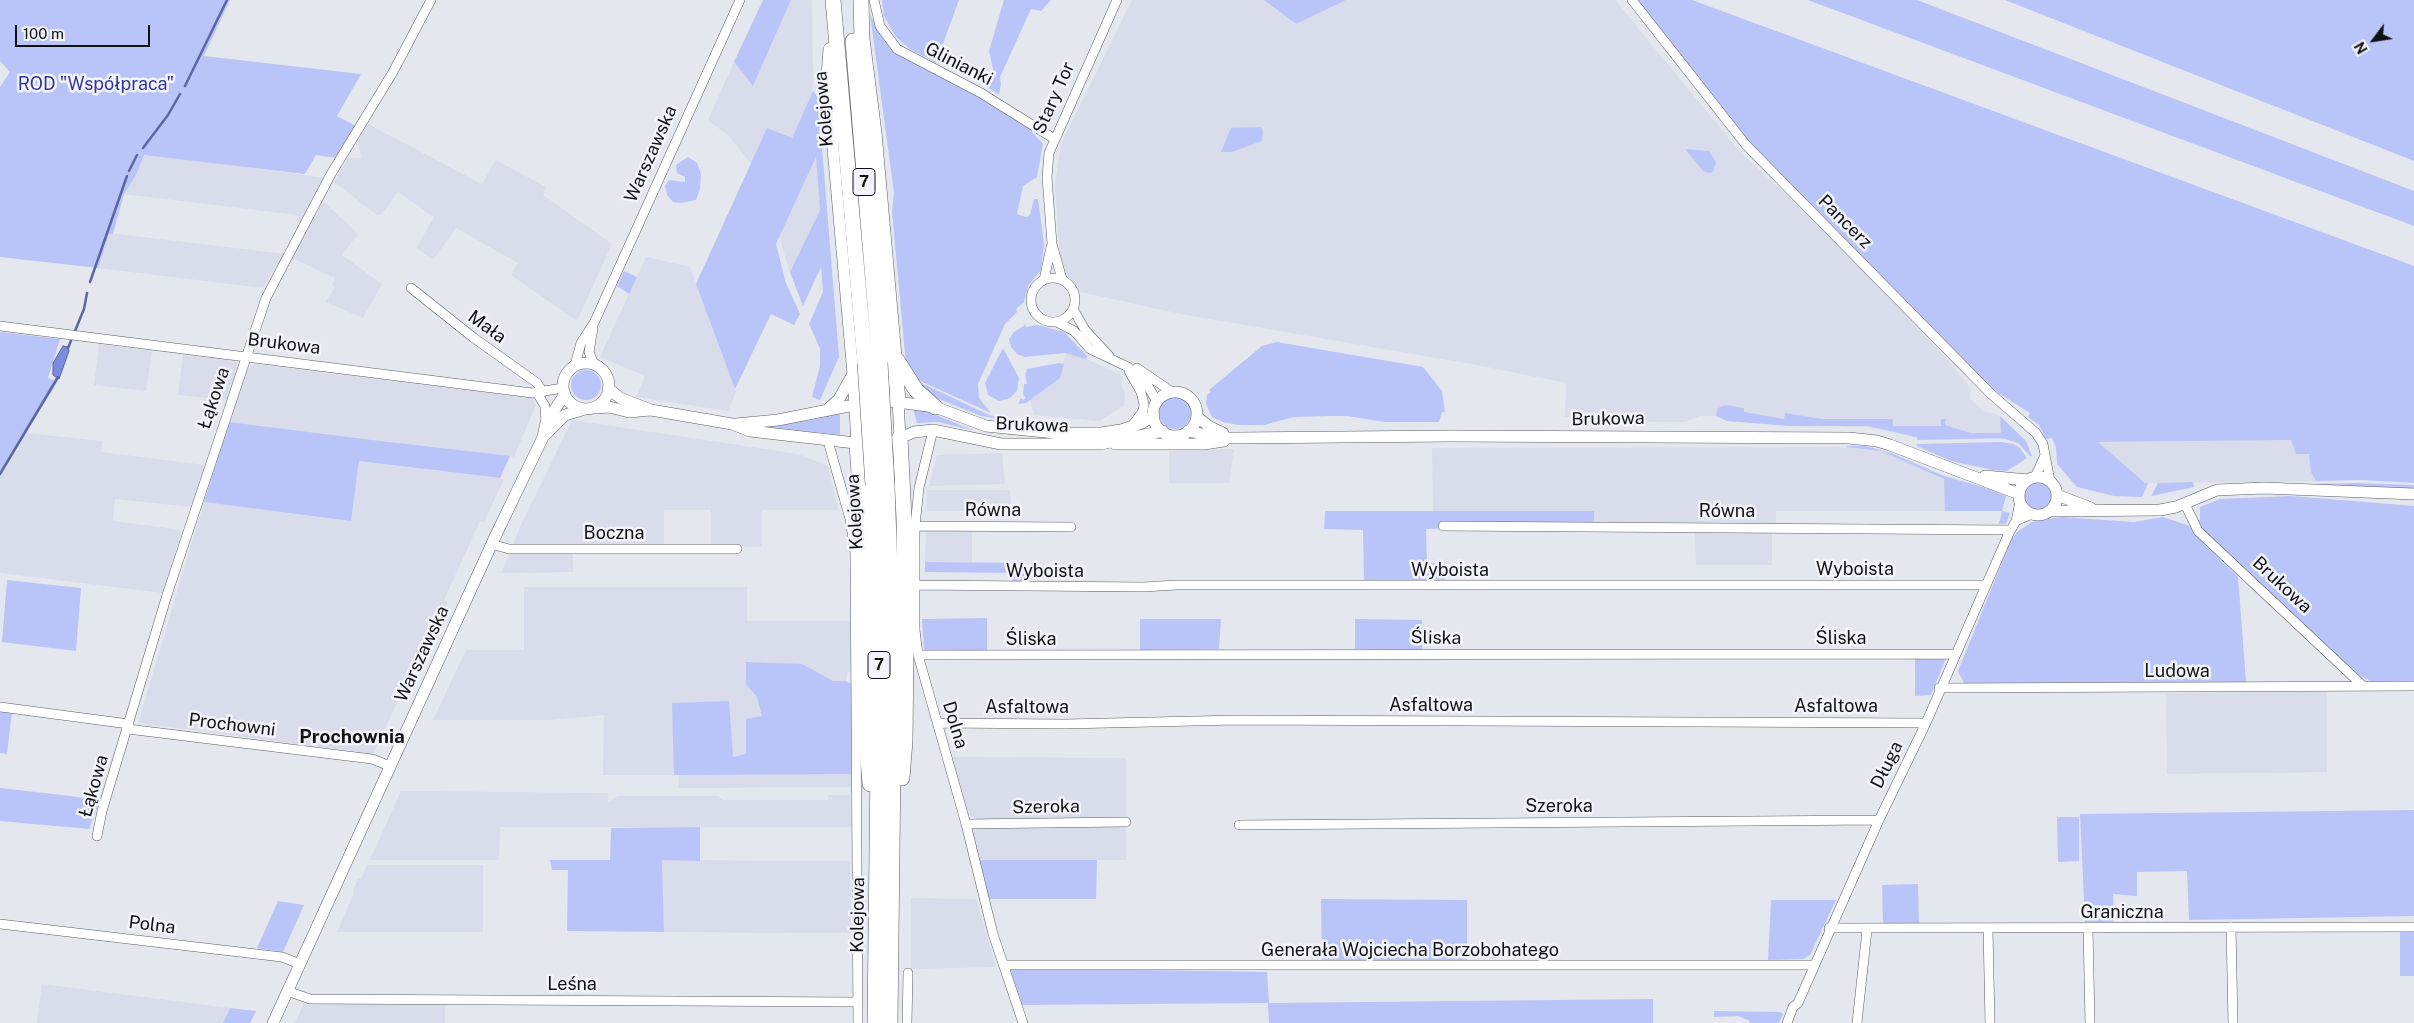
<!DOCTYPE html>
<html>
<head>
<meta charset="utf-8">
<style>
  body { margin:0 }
  #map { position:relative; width:2414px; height:1023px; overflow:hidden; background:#e5e7ee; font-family:"Public Sans",sans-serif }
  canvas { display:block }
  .north { position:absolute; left:2349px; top:15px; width:50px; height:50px; -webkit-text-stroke:4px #f3f4fb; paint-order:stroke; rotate:239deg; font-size:14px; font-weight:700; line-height:20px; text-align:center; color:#101113 }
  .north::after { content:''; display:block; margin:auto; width:18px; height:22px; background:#101113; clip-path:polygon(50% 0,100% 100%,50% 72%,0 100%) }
  .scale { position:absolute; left:15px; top:25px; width:135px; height:22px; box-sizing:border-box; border:2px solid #101113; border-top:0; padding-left:6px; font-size:15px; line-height:18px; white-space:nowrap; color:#101113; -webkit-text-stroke:4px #f3f4fb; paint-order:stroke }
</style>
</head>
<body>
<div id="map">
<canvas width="2414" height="1023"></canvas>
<div class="north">N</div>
<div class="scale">100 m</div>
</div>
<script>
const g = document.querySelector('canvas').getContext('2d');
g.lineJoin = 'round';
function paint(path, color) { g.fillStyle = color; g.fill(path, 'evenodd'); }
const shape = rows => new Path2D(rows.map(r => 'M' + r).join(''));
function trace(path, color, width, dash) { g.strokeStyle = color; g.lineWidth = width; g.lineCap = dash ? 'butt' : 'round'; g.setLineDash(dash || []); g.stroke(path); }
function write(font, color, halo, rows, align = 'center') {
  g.font = font + ' "Public Sans",sans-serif'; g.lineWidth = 5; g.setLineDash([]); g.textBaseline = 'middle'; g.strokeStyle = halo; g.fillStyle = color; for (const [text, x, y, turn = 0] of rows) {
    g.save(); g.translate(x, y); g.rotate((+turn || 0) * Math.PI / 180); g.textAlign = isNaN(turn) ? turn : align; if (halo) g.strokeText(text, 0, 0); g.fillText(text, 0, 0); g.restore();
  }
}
const built = shape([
  [791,0,812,0,813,91,792,138,767,128,752,165,730,137,708,120,734,62,753,86],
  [1132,0,1264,0,1296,24,1346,0,1615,0,1739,151,1828,233,1947,359,1971,389,1970,399,1985,412,1994,413,2001,417,2002,439,1917,440,1917,438,1868,427,1790,426,1727,421,1716,416,1700,416,1685,422,1587,421,1581,417,1565,417,1566,383,1477,365,1181,314,1081,292,1061,270,1055,185,1061,144],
  [368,124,482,184,496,160,546,187,543,195,612,244,577,321,511,275,518,263,456,228,433,260,416,248,434,217,398,192,382,214,377,215,334,182,348,158,362,158,357,142],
  [143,155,232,165,325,178,301,224,297,222,298,215,124,194,136,175],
  [816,156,820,210,790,272,779,237],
  [323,201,358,234,342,255,382,284,363,318,326,302,335,287,332,285,335,278,292,258],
  [109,233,285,254,270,275,263,288,98,268],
  [646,257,690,267,736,392,728,411,636,397,645,376,600,357],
  [99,344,152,351,146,391,94,385],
  [1067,350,1123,376,1121,385,1125,394,1124,406,1099,421,1034,415,1030,399,1060,373],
  [183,355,235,360,239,367,228,400,178,395],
  [255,364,533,398,536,405,514,457,229,422,248,368],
  [572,420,798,454,828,466,838,510,762,510,762,547,711,545,711,510,664,510,664,546,513,545,520,527],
  [26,433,102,441,101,452,205,465,191,507,115,499,113,521,182,530,163,593,0,573,0,475],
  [2292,440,2309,454,2311,472,2316,481,2145,483,2097,442],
  [1856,447,1881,451,2003,505,2002,511,1776,511,1776,524,1594,523,1594,511,1433,511,1432,448],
  [1234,449,1229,483,1169,483,1169,451],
  [1002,453,1005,484,929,486,937,455],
  [359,461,504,479,484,522,480,521,444,600,448,602,420,661,417,660,373,754,138,723,204,502,351,521],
  [927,490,1010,490,1011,511,927,511],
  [926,528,972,528,972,562,925,562],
  [1695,531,1772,532,1772,565,1696,565],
  [510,552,573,552,573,572,501,573],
  [524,587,747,587,747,621,851,621,851,671,847,673,846,681,851,684,851,787,678,788,679,775,603,775,604,715,550,720,433,720,466,650,524,650],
  [2327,692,2327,772,2167,774,2166,693],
  [952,757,1126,758,1126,818,976,820,967,813],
  [401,791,608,793,608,803,618,796,718,796,723,800,828,800,828,795,850,795,851,827,500,827,499,860,370,860],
  [976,827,1126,827,1126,860,979,860,972,832],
  [662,860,850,861,851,933,664,932],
  [367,865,483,865,483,932,337,932,354,893,353,890,358,879,361,879],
  [911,898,976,899,996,967,911,969],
  [42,984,230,1008,223,1023,37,1023],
  [304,1003,445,1004,445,1023,295,1023]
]);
const green = shape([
  [0,0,230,0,204,56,361,74,337,116,356,126,336,158,316,155,305,174,144,155,136,175,124,194,113,234,109,234,98,268,0,257,0,87,10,72,0,61],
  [763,0,791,0,753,86,734,62],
  [882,0,959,0,936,63,910,49,896,37,884,16],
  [1004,0,1051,0,1041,11,1031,9,1000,77,1001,84,999,95,989,88,994,74,989,51],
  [1264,0,1346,0,1296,24],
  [1637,0,1692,0,2414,266,2414,483,2360,480,2316,481,2311,472,2309,454,2296,454,2291,440,2098,442,2145,483,2148,483,2142,497,2114,496,2077,487,2057,464,2056,448,2052,438,2046,439,2039,425,2028,417,2030,413,1984,384,1866,260,1754,150],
  [1808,0,1917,0,2414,191,2414,226],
  [2005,0,2414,0,2414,161],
  [870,14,883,39,899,55,975,94,1033,130,1032,132,1043,144,1037,177,1023,186,1017,214,1026,217,1030,215,1034,199,1038,199,1044,244,1041,270,1028,286,1024,302,1016,309,1017,312,1005,324,978,384,979,398,991,413,918,380,906,364,892,211,894,193],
  [813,91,818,97,839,357,820,400,812,397,820,366,820,349,809,324,823,292,821,267,803,306,790,272,820,210,816,157,776,244,786,283,800,314,794,325,771,314,735,389,696,284,767,128,792,138],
  [1261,127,1263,131,1262,141,1232,152,1221,152,1231,128],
  [1685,149,1709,151,1716,162,1713,172,1708,173,1703,171],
  [688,157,697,163,701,174,700,189,696,200,681,203,673,202,667,195,665,186,669,180,685,182,685,177,677,173,676,165],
  [624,271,637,277,629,294,617,286],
  [1025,325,1026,327,1037,325,1064,332,1087,356,1086,359,1065,353,1025,357,1017,354,1011,347,1009,339,1014,332],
  [0,332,60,339,48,378,58,381,0,475],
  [1277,342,1423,367,1442,391,1445,412,1442,412,1439,422,1385,422,1347,416,1329,416,1294,417,1264,425,1238,425,1223,422,1212,417,1206,404,1207,395,1211,392,1209,390,1262,346],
  [1003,348,1019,378,1017,391,1010,398,999,401,988,395,985,383],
  [1059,363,1064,364,1060,378,1026,403,1018,404,1021,398,1023,400,1026,398,1023,394,1024,384,1027,384,1025,375,1027,369],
  '571 385a15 15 0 1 1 30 0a15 15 0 1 1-30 0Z',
  [919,382,987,414,1001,419,981,416,934,397],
  '1159 413a16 16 0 1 1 32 0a16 16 0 1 1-32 0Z',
  [1726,405,1744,408,1744,412,1784,419,1785,413,1822,419,1893,419,1893,426,1941,426,1941,419,1946,419,1945,425,1971,433,2001,433,2000,416,2026,441,2032,456,2031,457,2018,443,2001,438,1918,440,1917,437,1868,426,1790,426,1727,421,1716,416,1718,408],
  [913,408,924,410,975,431,939,422,917,423],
  [840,413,840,435,761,426,812,420],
  [229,422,373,440,510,456,500,478,359,461,351,521,204,502],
  [2001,442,2013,444,2020,448,2027,458,2007,471,1993,470,1951,461,1917,446,1917,444],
  [1847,446,1866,446,1891,453,1944,476,1986,488,2006,496,2002,511,2010,513,2006,524,1999,524,2002,511,1945,511,1944,479,1881,451,1847,447],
  [2193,482,2194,487,2151,496,2158,483],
  '2024 496a14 14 0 1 1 28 0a14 14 0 1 1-28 0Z',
  [2359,483,2414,485,2414,491,2308,484],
  [2291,496,2414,506,2414,682,2375,683,2358,675,2200,527,2197,522,2200,519,2200,507,2220,499],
  [1325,511,1594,511,1594,523,1426,529,1427,563,1445,563,1445,582,1364,582,1363,530,1324,529],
  [2061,517,2134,522,2163,517,2190,526,2195,535,2238,577,2246,682,1964,683,1958,671,2012,538,2017,532,2032,522],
  [925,562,1025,563,1025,583,1012,583,1011,573,925,572],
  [7,580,81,588,76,651,2,642],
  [987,618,987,650,924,651,922,619],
  [1140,619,1221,619,1219,649,1140,650],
  [1355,619,1422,620,1422,650,1355,649],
  [1946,658,1931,695,1915,696,1915,659],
  [746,662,802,664,833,681,846,681,851,684,851,774,674,775,672,703,729,701,733,757,746,754,746,719,762,716,757,697,746,684],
  [0,711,12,712,7,754,0,753],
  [0,788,62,795,100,800,89,829,0,821],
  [2414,810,2414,916,2189,920,2187,871,2137,872,2137,896,2113,894,2114,922,2085,922,2080,814],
  [2057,817,2079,817,2079,861,2058,862],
  [700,827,700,861,662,860,664,932,567,931,568,870,552,870,550,860,610,860,611,828],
  [979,860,1097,860,1096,899,987,899],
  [1918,884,1919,925,1883,926,1882,885],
  [1321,899,1467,900,1467,962,1322,963],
  [1771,900,1836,900,1810,955,1803,959,1768,960],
  [278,901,304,905,283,952,257,948],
  [2400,932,2414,932,2414,976,2400,976],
  [1010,968,1267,972,1269,1003,1653,999,1653,1023,1269,1023,1268,1003,1022,1005],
  [230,1008,238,1009,256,1011,250,1023,223,1023],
  [1714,1011,1781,1012,1783,1014,1779,1023,1750,1023,1748,1020,1738,1016,1714,1017]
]);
const water = shape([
  [63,346,68,347,69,351,59,379,57,378,53,375,53,363,63,346]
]);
const stream = shape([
  [185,86,227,0],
  [143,148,168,115,180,94],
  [129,171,137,155],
  [90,282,127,176],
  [68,348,84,309,87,293],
  [0,474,58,377]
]);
const minor = shape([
  [874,0,880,26,897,49,981,93,1053,138],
  [1632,0,1746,145,1991,394,2036,433,2043,444,2050,481],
  '1031 300a22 22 0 1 1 44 0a22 22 0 1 1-44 0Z',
  [1062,279,1052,244,1047,177,1049,153,1117,0],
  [1044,280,1051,247],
  [411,288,474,338,537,383,543,392],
  [1073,309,1085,330,1109,356],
  [1057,322,1074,331,1090,349,1128,367,1148,386,1157,402],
  [0,326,532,393,563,388],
  [593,328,589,352,594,364],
  [575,365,581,343,594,323,740,0],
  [1137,368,1172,392],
  [1129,371,1141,392,1144,404,1143,411,1132,426],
  [537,393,545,406,546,423],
  [933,430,919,488,915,526,915,630,918,655,966,824,993,934,1023,1023],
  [828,441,850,519,855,553,858,1023],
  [2035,477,2045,455],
  [2185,504,2198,531,2363,686],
  [2016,521,2032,514],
  [915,526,1071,527],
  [1443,526,2010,530],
  [491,544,509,549,737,549],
  [915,585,1144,587,1176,585,1986,585],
  [918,655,1954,654],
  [1939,688,2414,686],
  [0,707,129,724],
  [937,723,1065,724,1238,720,1926,723],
  [128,729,372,759,390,766],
  [966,824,1126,822],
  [1239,825,1879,820],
  [97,836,102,811,167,595,266,298,331,174,393,72,431,0],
  [0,924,282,957,300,964],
  [2231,927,2233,1023],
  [1829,928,2414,927],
  [2088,928,2090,1023],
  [1988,929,1990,1023],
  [1004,965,1815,965],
  [287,991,310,999,858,1002],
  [907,1023,908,973],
  [1787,1023,1793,1007,1798,1003,1879,820,1926,723,2009,533,2016,521,2020,502],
  [1857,1023,1867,930]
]);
const tertiary = shape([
  [832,137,853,374,857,444],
  '563 386a23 23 0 1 1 46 0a23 23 0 1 1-46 0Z',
  [608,388,620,398,651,410,732,424,750,431,864,444],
  '1153 414a22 22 0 1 1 44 0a22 22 0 1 1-44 0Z',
  [898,401,900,437],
  [597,408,609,407,629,412,650,410],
  [826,411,839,399,853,374],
  [1197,417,1210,427,1223,433],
  [736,424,778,420,864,403,889,401,935,407,986,426,1055,433,1101,433,1121,430,1142,423,1154,415],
  [1188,431,1220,438,1236,438,1451,436,1849,438,1877,441,1890,445,2019,494],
  [543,437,565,415,582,410],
  [895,440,914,432,933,430,1001,444,1101,444,1163,431],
  [1115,444,1204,444,1224,441],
  [1985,476,2028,480],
  '2019 496a19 19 0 1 1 38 0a19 19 0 1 1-38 0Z',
  [2057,495,2091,508],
  [2050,511,2160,510,2176,507,2217,490,2264,488,2414,494],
  [273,1023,494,539,543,437,546,423,565,394]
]);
const trunk = shape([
  [833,0,865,363],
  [861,0,862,39,874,133,898,401],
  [853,41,880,363],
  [831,50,829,75,832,137],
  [897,360,916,390,935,407],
  [900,437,904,519,906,650,905,741,902,778],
  [857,444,864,544,867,746,870,784],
  [873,485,879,678,875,1023],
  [887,486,894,679,890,1023]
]);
const trunkBridge = shape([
  [865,363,873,485],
  [880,363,887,486]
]);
const shields = [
  [864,182,22],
  [879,665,22]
];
const shieldNames = [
  ["7",864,182],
  ["7",879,665]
];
const streetNames = [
  ["Glinianki",959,64,27],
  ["Stary Tor",1054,98,-66],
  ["Kolejowa",824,109,-95],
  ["Warszawska",651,154,-66],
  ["Pancerz",1845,222,45],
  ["Mała",487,327,36],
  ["Brukowa",284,344,7],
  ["Łąkowa",214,398,-71],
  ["Brukowa",1608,419,-1],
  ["Brukowa",1032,425,2],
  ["Równa",993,510],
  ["Równa",1727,511],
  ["Kolejowa",855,512,-93],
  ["Boczna",614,533],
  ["Wyboista",1855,569],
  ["Wyboista",1450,570],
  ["Wyboista",1045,571],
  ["Brukowa",2282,585,43],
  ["Śliska",1436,638,1],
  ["Śliska",1841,638],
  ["Śliska",1031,639],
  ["Warszawska",422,654,-65],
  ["Ludowa",2177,671],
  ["Asfaltowa",1431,705],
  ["Asfaltowa",1836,706],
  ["Asfaltowa",1027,707],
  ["Prochowni",232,725,7],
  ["Dolna",955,725,73],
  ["Długa",1887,765,-64],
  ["Łąkowa",94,786,-74],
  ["Szeroka",1559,806],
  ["Szeroka",1046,807,-1],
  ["Graniczna",2122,912],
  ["Kolejowa",858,915,-89],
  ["Polna",152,925,7],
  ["Generała Wojciecha Borzobohatego",1410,950],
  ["Leśna",572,984]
];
const parkNames = [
  ["ROD \"Współpraca\"",96,84]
];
const neighbourhoodNames = [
  ["Prochownia",352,737]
];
paint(built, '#d9dcea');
paint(green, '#b9c5f8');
paint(water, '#7c8ae0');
trace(water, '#5c66a2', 1);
trace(stream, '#5c66a2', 2.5);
trace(minor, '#5c5d63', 10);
trace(tertiary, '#5c5d63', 12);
trace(trunk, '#5c5d63', 16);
trace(minor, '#fff', 9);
trace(tertiary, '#fff', 11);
trace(trunk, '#fff', 15);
trace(trunkBridge, '#5c5d63', 16, []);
trace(trunkBridge, '#fff', 15);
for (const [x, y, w] of shields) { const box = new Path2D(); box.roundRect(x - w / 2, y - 13.5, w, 27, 4); g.fillStyle = '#f3f4fb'; g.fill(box); trace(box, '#101113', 1); }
write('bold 16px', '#101113', null, shieldNames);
write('18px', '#101113', '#f3f4fb', streetNames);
write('18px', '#333699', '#f3f4fb', parkNames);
write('bold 19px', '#101113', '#f3f4fb', neighbourhoodNames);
</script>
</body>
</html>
